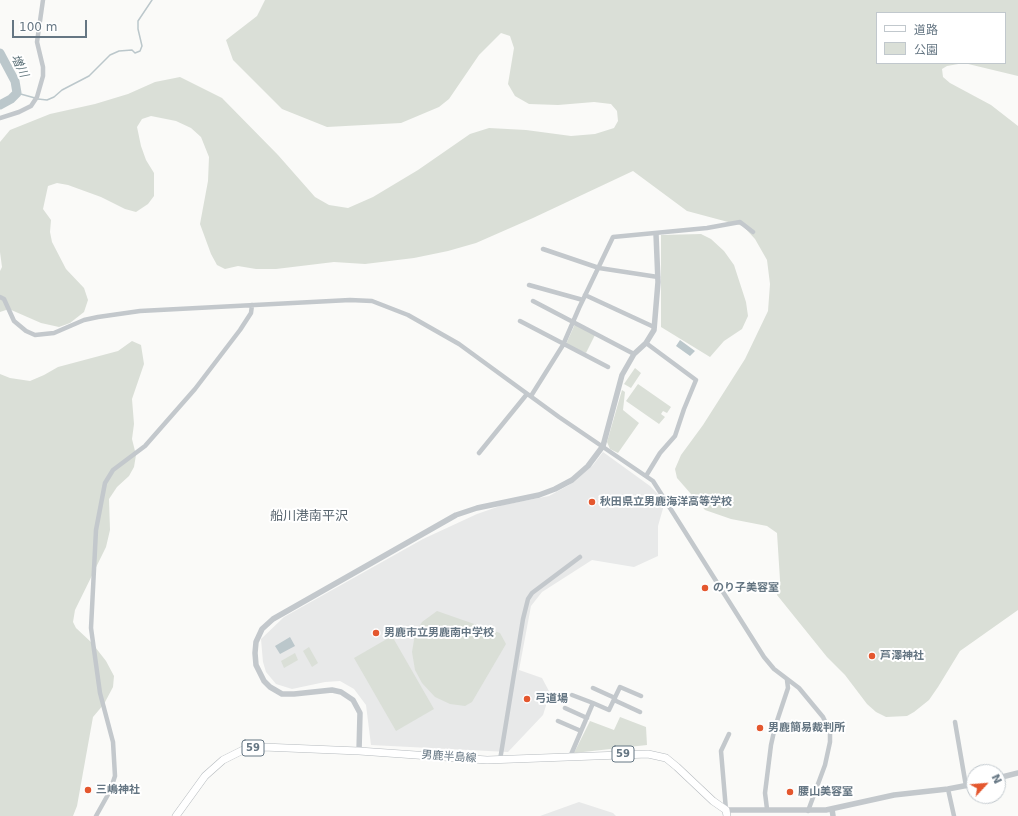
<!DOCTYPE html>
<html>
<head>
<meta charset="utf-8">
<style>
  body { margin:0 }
  #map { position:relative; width:1018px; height:816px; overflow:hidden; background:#fafaf8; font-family:"DejaVu Sans","Noto Sans JP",sans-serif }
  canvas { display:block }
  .legend { position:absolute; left:876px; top:12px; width:130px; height:52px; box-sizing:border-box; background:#fff; border:1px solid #c1c8cd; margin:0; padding:5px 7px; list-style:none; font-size:12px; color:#657683 }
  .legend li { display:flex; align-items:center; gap:8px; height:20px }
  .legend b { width:20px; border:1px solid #c1c8cd }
  .north { position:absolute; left:966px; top:764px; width:40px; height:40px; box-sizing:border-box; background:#fff; border:1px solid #c1c8cd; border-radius:50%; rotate:64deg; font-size:11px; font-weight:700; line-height:16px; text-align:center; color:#657683 }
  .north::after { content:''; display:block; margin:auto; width:14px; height:18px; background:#e4572e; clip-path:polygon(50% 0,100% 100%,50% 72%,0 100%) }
  .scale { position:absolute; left:12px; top:20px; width:75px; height:18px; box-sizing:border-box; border:2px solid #657683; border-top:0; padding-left:5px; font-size:12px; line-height:14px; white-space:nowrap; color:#657683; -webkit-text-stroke:3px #fff; paint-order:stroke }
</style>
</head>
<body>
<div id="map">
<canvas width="1018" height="816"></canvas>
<ul class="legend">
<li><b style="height:5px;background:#fff"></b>道路</li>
<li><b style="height:11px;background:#dadfd7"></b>公園</li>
</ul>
<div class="north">N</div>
<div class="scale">100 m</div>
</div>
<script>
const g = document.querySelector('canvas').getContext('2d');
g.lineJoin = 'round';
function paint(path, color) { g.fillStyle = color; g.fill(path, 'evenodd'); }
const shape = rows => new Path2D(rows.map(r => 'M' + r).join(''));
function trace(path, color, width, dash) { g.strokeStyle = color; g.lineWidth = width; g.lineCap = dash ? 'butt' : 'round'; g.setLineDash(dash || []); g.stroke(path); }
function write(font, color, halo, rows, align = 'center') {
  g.font = font + ' "DejaVu Sans","Noto Sans JP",sans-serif'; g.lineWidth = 4; g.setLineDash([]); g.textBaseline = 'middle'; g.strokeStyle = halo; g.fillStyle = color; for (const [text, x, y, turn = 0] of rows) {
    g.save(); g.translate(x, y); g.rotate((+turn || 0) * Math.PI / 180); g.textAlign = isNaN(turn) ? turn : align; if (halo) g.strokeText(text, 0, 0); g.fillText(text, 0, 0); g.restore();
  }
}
const built = shape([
  [603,452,650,486,662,498,664,505,658,526,658,556,634,567,592,560,542,592,531,606,519,670,542,678,550,693,543,715,508,752,371,745,366,705,354,689,340,681,325,682,292,689,276,684,266,672,263,662,261,639,284,617,423,539,477,514,503,505,549,496,569,485,593,465],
  [579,802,613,813,616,816,540,816]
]);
const green = shape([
  [265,0,1018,0,1018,76,964,63,947,66,942,69,943,77,950,83,991,105,1018,126,1018,610,960,651,938,687,929,700,914,712,907,716,886,717,876,712,867,704,845,675,827,657,777,595,780,580,777,533,767,526,731,519,705,510,677,478,675,469,681,455,703,425,745,359,768,311,770,284,767,260,755,239,743,226,687,211,633,171,533,218,476,243,448,251,414,258,365,264,334,262,276,269,256,269,238,266,225,269,217,265,211,254,200,224,208,181,209,157,201,137,191,128,176,121,151,116,142,119,137,127,141,146,146,160,154,173,154,196,148,204,136,212,125,209,101,197,68,185,57,183,48,186,43,209,51,220,50,232,52,242,66,269,84,288,88,300,84,312,70,323,59,327,41,323,9,309,0,312,0,271,2,267,0,252,0,142,10,130,50,114,95,104,128,94,155,82,180,77,222,98,278,155,315,197,329,205,348,208,373,197,418,170,470,134,489,128,526,130,571,136,595,134,614,128,618,121,617,111,611,104,594,102,558,105,529,104,515,96,508,84,514,48,510,36,501,33,479,55,449,99,439,107,401,123,327,127,282,109,233,60,226,40,257,16],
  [877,13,1005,13,1005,63,877,63],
  [701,234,711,239,724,251,734,265,746,302,748,316,742,329,724,341,710,357,661,327,661,235],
  [575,324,595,335,586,353,566,344],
  [132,341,141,345,144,364,132,399,134,424,132,439,136,455,134,467,129,476,117,487,109,499,110,530,106,547,75,610,73,622,76,628,92,643,106,661,114,676,113,687,104,704,93,717,77,806,73,816,0,816,0,374,10,378,30,381,44,375,58,367,118,351],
  [635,368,641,373,631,388,624,384],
  [638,384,671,407,667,413,663,411,661,414,665,417,659,424,626,401],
  [622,390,625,392,623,410,639,423,618,453,610,449,607,442],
  [437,611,500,633,506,644,472,702,465,706,450,704,435,697,422,683,415,670,412,652,415,634,422,622],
  [392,636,434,709,396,731,354,658],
  [309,647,318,663,312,667,303,651],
  [295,653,298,660,284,668,281,661],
  [620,717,646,727,647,745,574,753,590,721,614,730]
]);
const water = shape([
  [680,340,695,351,690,356,676,346],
  [290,637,295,646,280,654,275,646]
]);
const stream = shape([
  [17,93,35,98],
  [38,99,47,100,54,97,62,90,89,76,110,55,119,51,132,50,135,53,140,51,142,46,138,29,138,21,152,0]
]);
const river = shape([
  [0,53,15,81,17,93,11,99,0,105]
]);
const minor = shape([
  [0,118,19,112,31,106,37,97,43,76,43,67,37,42,43,0],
  [543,249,599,268,658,277],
  [529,285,583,300],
  [585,295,654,327],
  [0,297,4,299,14,321,26,331,35,335,54,333,84,320,98,317,140,311,350,300,372,301,408,315,459,344,559,417,653,481,764,657,774,669,799,688,823,717,830,732,830,742,825,765,808,811],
  [533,301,634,354],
  [520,321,608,367],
  [531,396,563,345,579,308,613,237,707,228,740,222,753,232],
  [479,453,527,394],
  [646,476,660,453,675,436,684,409,696,380,646,343],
  [593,688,615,698],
  [572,695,593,703],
  [614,700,640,712],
  [565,708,587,718],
  [558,721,581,731],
  [955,722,966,786],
  [570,757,593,703,609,710,620,687,641,696],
  [500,760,523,619,528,599,532,593,580,557],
  [948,789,954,816],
  [767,809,765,793,771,745,775,727,788,688,787,680],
  [726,810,721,751,729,734],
  [96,816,110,791,115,776,113,742,100,693,91,628,96,530,105,483,113,470,145,446,195,389,240,330,251,313,252,305]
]);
const tertiary = shape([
  [359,751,360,713,353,700,341,692,332,690,294,694,282,694,270,687,264,681,256,665,255,653,256,642,262,629,273,619,456,515,477,508,539,495,555,489,572,480,588,466,603,446,622,375,634,354,646,343,654,330,658,282,656,234],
  [998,778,1018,773],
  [832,809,833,816],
  [726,810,826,810,894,795,948,789,974,784]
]);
const primary = shape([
  [176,816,205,776,223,760,247,748,263,747,359,751,487,760,648,754,666,758,677,767,713,801,726,810,727,816]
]);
const markers = [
  [592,502,4,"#e4572e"],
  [705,588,4,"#e4572e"],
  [376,633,4,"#e4572e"],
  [872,656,4,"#e4572e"],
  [527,699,4,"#e4572e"],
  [760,728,4,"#e4572e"],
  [88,790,4,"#e4572e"],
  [790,792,4,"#e4572e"]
];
const shields = [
  [253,748,22],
  [623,754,22]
];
const shieldNames = [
  ["59",253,748],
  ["59",623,754]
];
const poiNames = [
  ["秋田県立男鹿海洋高等学校",600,502],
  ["のり子美容室",713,588],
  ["男鹿市立男鹿南中学校",384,633],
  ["芦澤神社",880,656],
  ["弓道場",535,699],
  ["男鹿簡易裁判所",768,728],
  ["三嶋神社",96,790],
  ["腰山美容室",798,792]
];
const streetNames = [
  ["男鹿半島線",449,757,4]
];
const waterNames = [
  ["増川",19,66,65]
];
const quarterNames = [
  ["船川港南平沢",309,517]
];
paint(built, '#e8e9e9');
paint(green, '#dadfd7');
paint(water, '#bbc7cb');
trace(stream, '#bbc7cb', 1.5);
trace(river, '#bbc7cb', 9);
trace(primary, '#b5babe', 8);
trace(minor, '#c3c8cc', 4.5);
trace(tertiary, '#c3c8cc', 5.5);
trace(primary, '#fff', 7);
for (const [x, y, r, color] of markers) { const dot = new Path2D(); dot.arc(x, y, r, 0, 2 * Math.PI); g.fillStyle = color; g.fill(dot); trace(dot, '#fff', 1.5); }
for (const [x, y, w] of shields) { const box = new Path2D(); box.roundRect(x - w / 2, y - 8, w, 16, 3); g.fillStyle = '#fff'; g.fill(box); trace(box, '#657683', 1); }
write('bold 10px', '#657683', null, shieldNames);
write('bold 11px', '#657683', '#fff', poiNames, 'left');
write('11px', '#657683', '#fff', streetNames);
write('italic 12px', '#60757c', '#fff', waterNames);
write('13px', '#57646e', '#fff', quarterNames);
</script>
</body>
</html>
